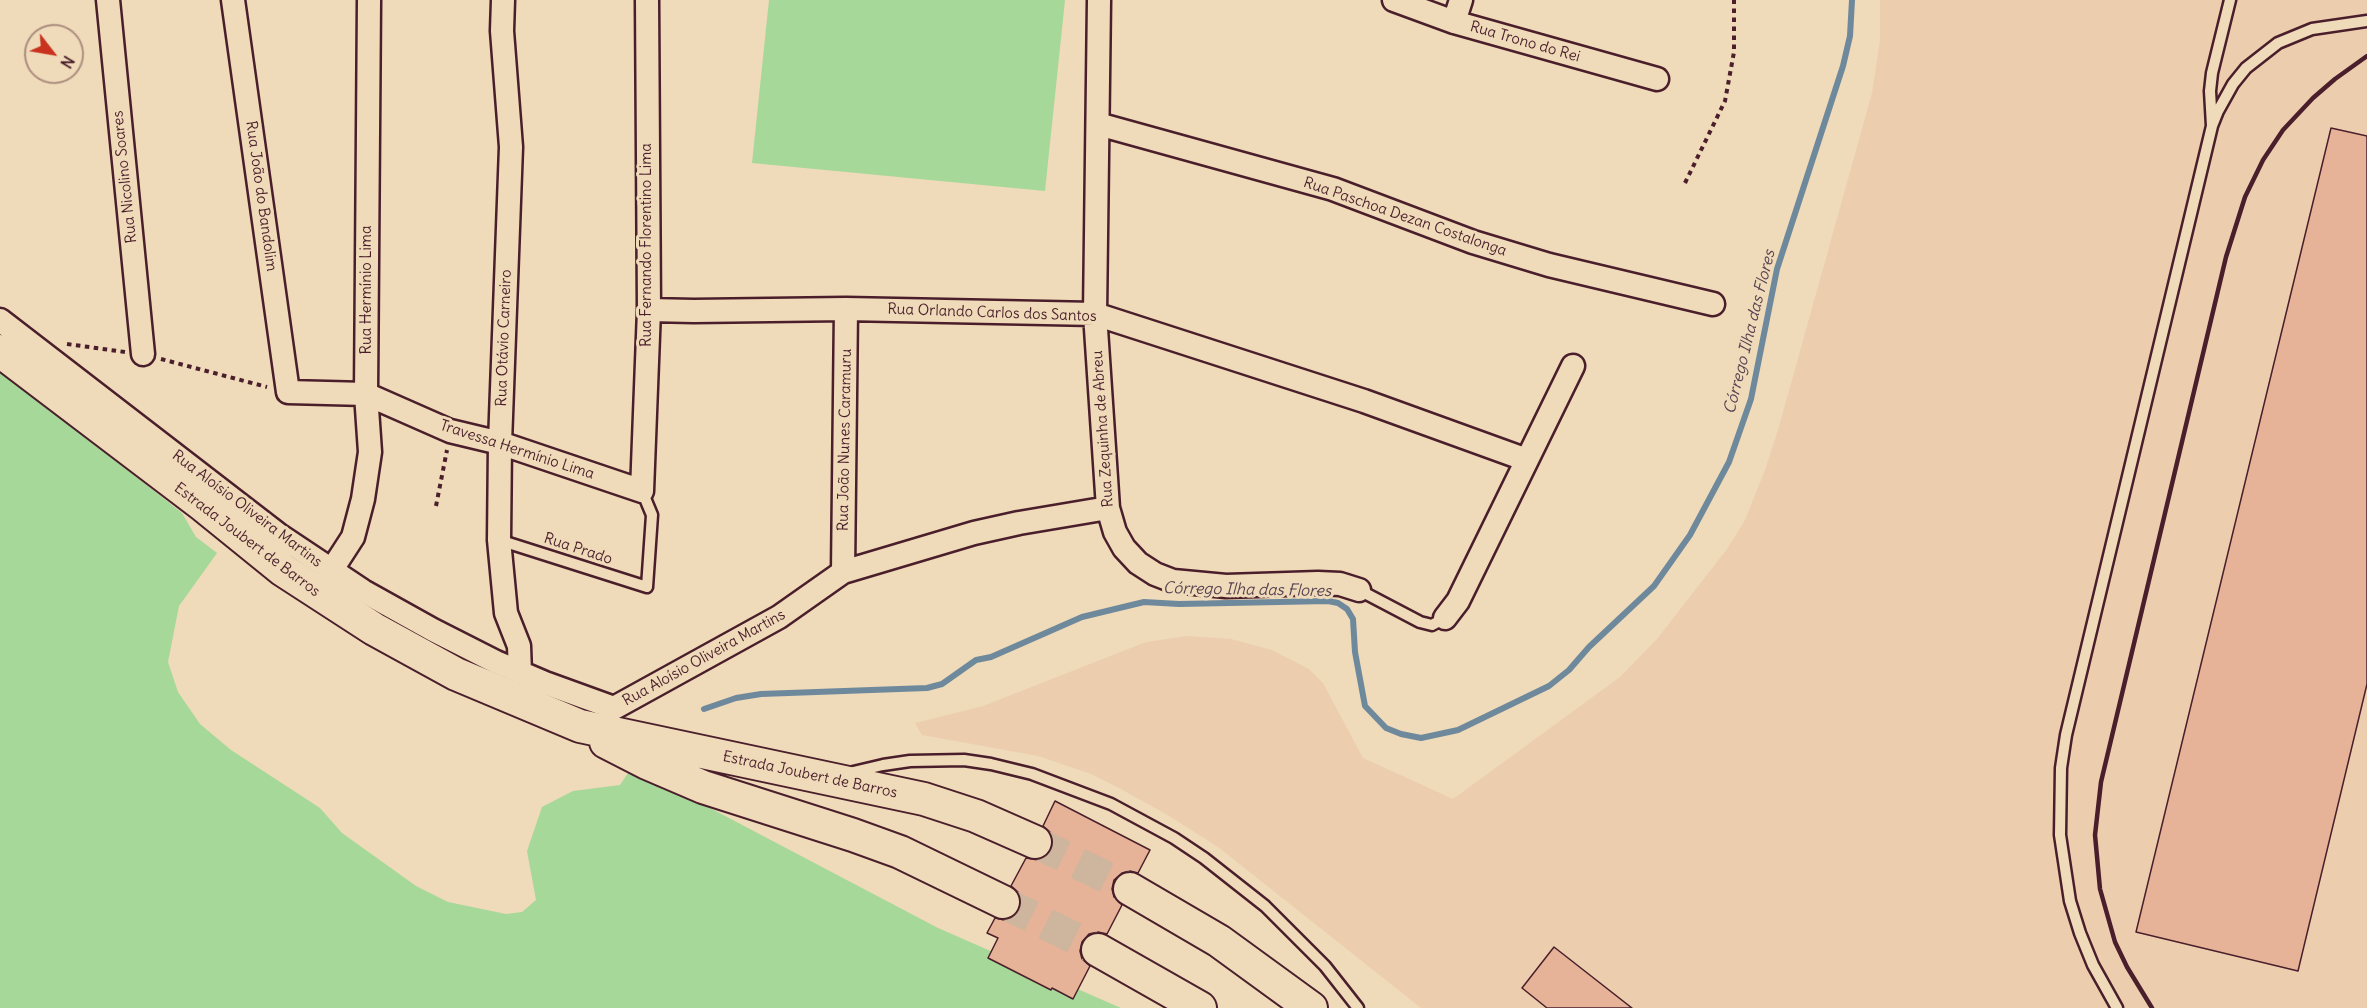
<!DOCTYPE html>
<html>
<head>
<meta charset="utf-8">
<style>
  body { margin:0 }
  #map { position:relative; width:2367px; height:1008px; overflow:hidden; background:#efdab9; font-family:Delius,sans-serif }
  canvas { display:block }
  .north { position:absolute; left:24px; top:24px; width:60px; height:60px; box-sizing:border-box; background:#efdab9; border:2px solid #ad8f80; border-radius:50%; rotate:121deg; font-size:16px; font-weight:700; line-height:24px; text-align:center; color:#4a1f2b }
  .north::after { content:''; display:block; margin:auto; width:21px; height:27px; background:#c8321e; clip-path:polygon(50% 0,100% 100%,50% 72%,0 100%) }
</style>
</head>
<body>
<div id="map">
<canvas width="2367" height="1008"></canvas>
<div class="north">N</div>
</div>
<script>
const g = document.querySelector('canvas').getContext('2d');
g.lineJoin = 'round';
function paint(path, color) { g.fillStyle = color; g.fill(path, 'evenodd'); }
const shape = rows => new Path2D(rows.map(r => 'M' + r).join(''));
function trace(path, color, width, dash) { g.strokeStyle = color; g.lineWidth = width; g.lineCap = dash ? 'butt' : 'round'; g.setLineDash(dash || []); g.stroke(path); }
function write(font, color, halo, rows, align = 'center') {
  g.font = font + ' Delius,sans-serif'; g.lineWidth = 6; g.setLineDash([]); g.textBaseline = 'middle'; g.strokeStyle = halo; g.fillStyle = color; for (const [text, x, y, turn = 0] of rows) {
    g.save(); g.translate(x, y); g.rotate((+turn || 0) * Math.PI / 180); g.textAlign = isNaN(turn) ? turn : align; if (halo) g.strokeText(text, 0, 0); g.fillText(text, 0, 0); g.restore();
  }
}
const built = shape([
  [1880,0,2367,0,2367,1008,1421,1008,1218,847,1166,814,1117,787,1091,774,1038,756,922,735,915,723,983,706,1146,642,1188,636,1231,639,1272,650,1309,669,1323,683,1363,758,1453,799,1620,677,1657,639,1727,549,1745,520,1765,470,1778,430,1872,93,1880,40]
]);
const green = shape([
  [769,0,1065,0,1045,191,752,163],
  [0,372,65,416,100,448,182,513,196,537,217,553,179,606,168,662,178,692,200,724,231,750,320,808,342,833,416,886,448,902,506,914,522,912,536,900,527,851,542,807,573,791,620,785,632,767,938,928,1121,1008,0,1008]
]);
const stream = shape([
  [704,709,736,698,761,694,927,688,942,684,976,660,991,657,1082,617,1144,602,1179,604,1328,601,1338,603,1347,609,1353,619,1355,652,1365,706,1386,728,1401,734,1421,738,1458,730,1549,686,1569,670,1589,647,1654,586,1690,535,1729,462,1751,399,1777,269,1843,66,1850,36,1852,0]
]);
const building = shape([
  [2331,128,2367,136,2367,684,2298,971,2136,932,2331,128],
  [1055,801,1150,850,1138,873,1130,871,1122,873,1114,880,1112,889,1114,897,1122,905,1107,934,1098,932,1089,934,1082,942,1080,951,1082,959,1090,966,1073,999,1052,988,1051,990,988,958,998,938,987,933,995,918,1004,920,1013,917,1019,909,1021,900,1018,892,1011,886,1026,858,1038,860,1046,856,1052,849,1053,839,1050,832,1043,826,1055,801],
  [1554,947,1632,1008,1547,1008,1522,988,1554,947]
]);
const secondaryTunnel = shape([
  [1035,842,1130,889],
  [1003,902,1098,950]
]);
const path = shape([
  [1685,183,1725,101,1734,52,1734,0],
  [67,344,125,352],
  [161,359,267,387],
  [436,506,447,450]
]);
const service = shape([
  [2230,0,2212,73,2210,91,2212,126,2218,111,2233,84,2246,68,2278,43,2312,29,2367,21],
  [499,540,647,587,652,515,642,491],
  [1359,590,1420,622,1432,625,1445,618],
  [849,773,883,765,910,761,964,760,991,764,1032,774,1111,804,1174,838,1204,858,1265,906,1325,966,1358,1008],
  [2117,1008,2093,965,2080,933,2070,901,2060,835,2061,768,2066,735,2212,126]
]);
const minor = shape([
  [108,0,143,354],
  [233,0,288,392,366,394,450,431,500,443,642,491,649,310,647,0],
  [503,0,502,31,511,147,500,443,499,540,506,613,519,646,520,673],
  [1099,0,1095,314,1108,508,1115,532,1124,548,1138,563,1155,574,1173,581,1226,586,1318,583,1340,584,1359,590],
  [1394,0,1454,22,1657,79],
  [1454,22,1461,0],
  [1098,124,1333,189,1473,242,1549,265,1713,304],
  [649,310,694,311,846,309,1095,314,1364,401,1527,460],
  [0,320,279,535,363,591,433,630,496,662,545,683,614,708,779,617,843,572,974,533,1019,523,1108,508],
  [331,571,353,537,363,499,370,452,366,394,369,0],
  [843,572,846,309],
  [1445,618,1458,601,1573,366]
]);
const secondary = shape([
  [0,351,204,506,283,570,374,629,456,674,580,726,924,799,976,816,1035,842],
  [606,742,647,763,703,787,853,835,900,852,1003,902],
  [1130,889,1219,941,1311,1008],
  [1098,950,1200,1008]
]);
const rail = shape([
  [2152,1008,2127,967,2115,942,2100,889,2095,835,2101,782,2226,257,2245,197,2263,160,2283,130,2313,98,2335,79,2367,56]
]);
const streetNames = [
  ["Rua Trono do Rei",1525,42,16],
  ["Rua Nicolino Soares",125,177,-96],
  ["Rua João do Bandolim",261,196,82],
  ["Rua Paschoa Dezan Costalonga",1405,217,19],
  ["Rua Fernando Florentino Lima",647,245,-90],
  ["Rua Hermínio Lima",367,290,-90],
  ["Rua Orlando Carlos dos Santos",992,313,2],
  ["Rua Otávio Carneiro",504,338,-88],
  ["Rua Zequinha de Abreu",1103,429,-94],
  ["Rua João Nunes Caramuru",845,440,-89],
  ["Travessa Hermínio Lima",517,450,18],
  ["Rua Aloísio Oliveira Martins",247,509,37],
  ["Estrada Joubert de Barros",247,540,37],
  ["Rua Prado",578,549,18],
  ["Rua Aloísio Oliveira Martins",704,658,-29],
  ["Estrada Joubert de Barros",810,775,12]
];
const waterNames = [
  ["Córrego Ilha das Flores",1750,332,-76],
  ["Córrego Ilha das Flores",1247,590,1]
];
paint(built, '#ecceaf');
paint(green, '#a6d89a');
trace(stream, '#6f899c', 6);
paint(building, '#e6b398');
trace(building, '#4a1f2b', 1.5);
trace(secondaryTunnel, '#ceb59d', 32, [32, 16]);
trace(service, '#4a1f2b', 15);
trace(minor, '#4a1f2b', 27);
trace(secondary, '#4a1f2b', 36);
trace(path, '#4a1f2b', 4, [4.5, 4.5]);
trace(service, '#efdab9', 10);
trace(minor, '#efdab9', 22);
trace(secondary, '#efdab9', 32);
trace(rail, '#4a1f2b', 4.5);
write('15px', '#4a1f2b', '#efdab9', streetNames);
write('italic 16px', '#564251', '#efdab9', waterNames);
</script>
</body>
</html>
